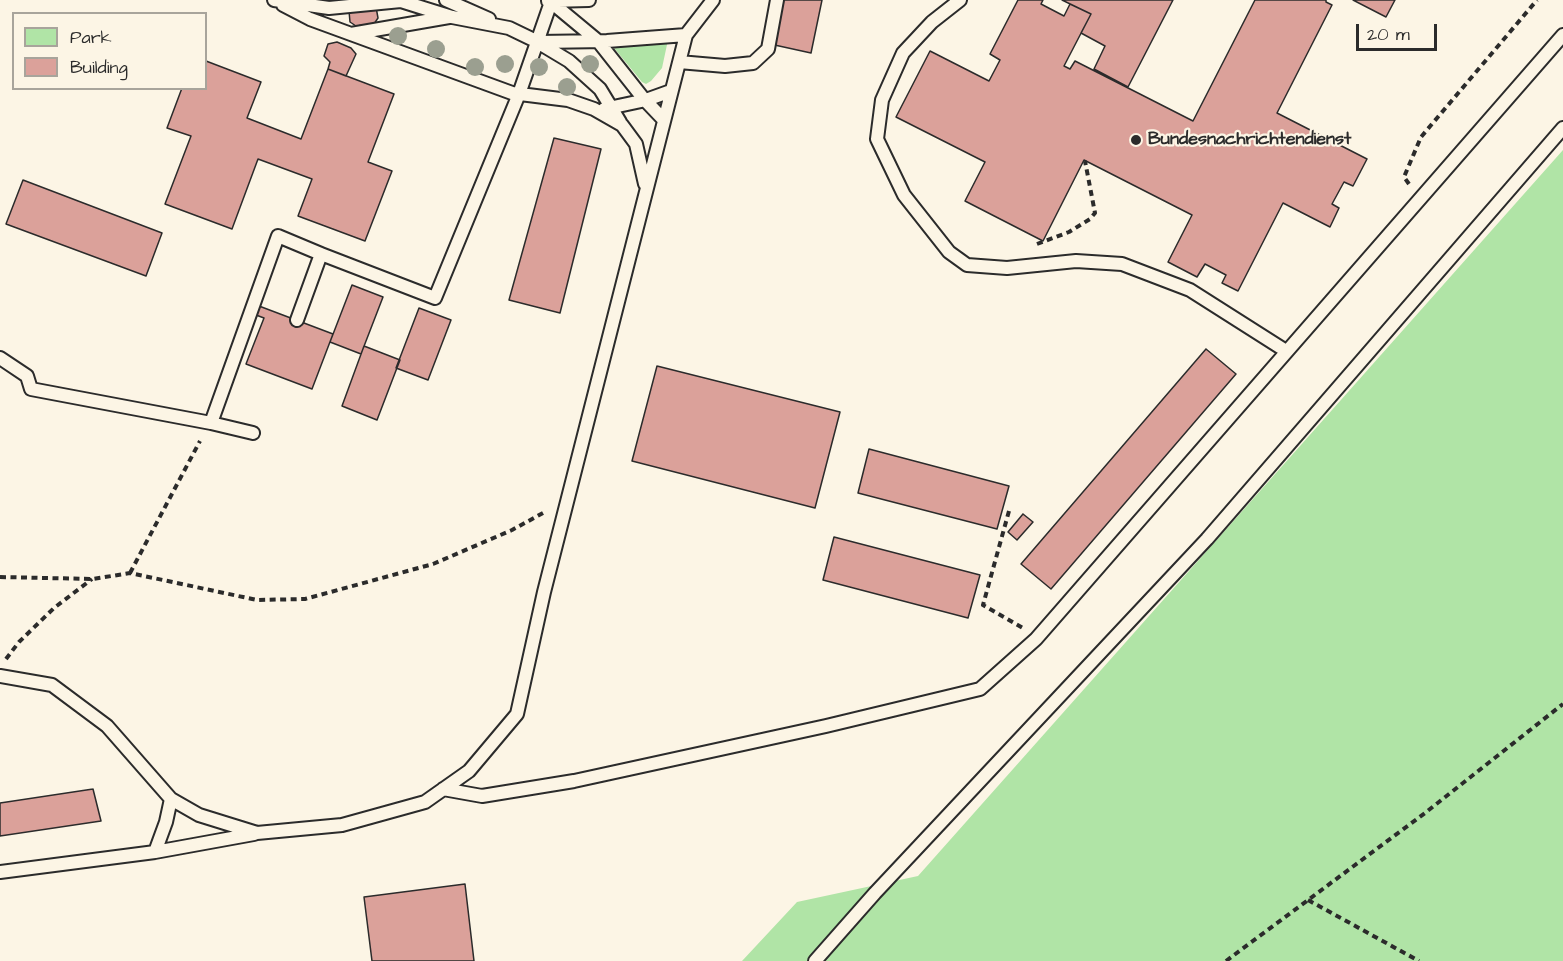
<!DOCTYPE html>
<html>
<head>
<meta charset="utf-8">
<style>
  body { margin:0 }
  #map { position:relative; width:1563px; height:961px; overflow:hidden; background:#fcf5e5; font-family:"Architects Daughter",sans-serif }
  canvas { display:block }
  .legend { position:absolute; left:12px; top:12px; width:195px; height:78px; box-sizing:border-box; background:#fcf5e5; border:2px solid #a8a49b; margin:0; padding:8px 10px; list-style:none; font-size:18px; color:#2b2b2b }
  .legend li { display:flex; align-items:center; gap:12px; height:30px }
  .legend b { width:30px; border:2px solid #a8a49b }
  .scale { position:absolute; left:1356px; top:24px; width:81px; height:27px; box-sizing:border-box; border:3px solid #2b2b2b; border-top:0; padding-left:8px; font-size:18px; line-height:21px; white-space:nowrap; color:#2b2b2b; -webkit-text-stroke:4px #fcf5e5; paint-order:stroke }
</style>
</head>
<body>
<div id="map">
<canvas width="1563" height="961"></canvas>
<ul class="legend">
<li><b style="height:16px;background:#b0e4a6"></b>Park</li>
<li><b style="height:16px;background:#dba19a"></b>Building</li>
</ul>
<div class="scale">20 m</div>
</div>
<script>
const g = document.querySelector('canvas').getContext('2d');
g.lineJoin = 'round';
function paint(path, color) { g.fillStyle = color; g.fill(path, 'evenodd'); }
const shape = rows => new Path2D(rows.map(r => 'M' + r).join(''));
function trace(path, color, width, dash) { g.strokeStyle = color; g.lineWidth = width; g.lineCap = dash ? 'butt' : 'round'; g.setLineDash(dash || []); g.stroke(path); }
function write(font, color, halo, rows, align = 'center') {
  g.font = font + ' "Architects Daughter",sans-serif'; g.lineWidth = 4.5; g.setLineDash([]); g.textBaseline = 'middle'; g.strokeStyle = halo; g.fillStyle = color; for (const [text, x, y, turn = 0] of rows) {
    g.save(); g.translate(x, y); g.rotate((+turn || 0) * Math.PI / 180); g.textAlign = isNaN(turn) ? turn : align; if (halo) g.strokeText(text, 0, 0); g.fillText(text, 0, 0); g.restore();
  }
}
const green = shape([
  [668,40,662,68,651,81,646,84,642,82,614,48],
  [1563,150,1563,961,742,961,797,902,918,876]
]);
const building = shape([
  [780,0,822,0,811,53,770,44,780,0],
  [1018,0,1043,0,1041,4,1064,16,1070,4,1091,14,1064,66,1070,69,1075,61,1193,121,1255,0,1326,0,1326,2,1332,5,1277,113,1367,159,1353,186,1344,182,1332,204,1339,208,1330,227,1283,203,1238,291,1222,283,1226,275,1205,264,1197,277,1168,262,1192,215,1084,160,1043,241,965,201,985,162,896,117,930,51,989,81,1000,60,990,54,1018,0],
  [1062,0,1173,0,1128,87,1094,69,1105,46,1081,33,1091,14,1062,0],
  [1353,0,1395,0,1386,17,1353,0],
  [376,7,378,18,374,24,356,26,350,22,349,11,376,7],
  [337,42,351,48,356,54,346,76,328,69,330,62,324,56,328,44,337,42],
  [206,61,261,82,247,118,301,139,328,69,394,94,368,162,392,171,365,241,298,216,312,179,258,159,232,229,165,204,191,136,167,128,182,88,206,88,206,61],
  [554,138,601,149,560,313,509,300,554,138],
  [23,180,162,233,146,276,6,224,23,180],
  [352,285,383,297,361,354,330,342,352,285],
  [259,306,333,334,312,389,246,364,264,318,256,315,259,306],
  [419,308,451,320,428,380,396,368,419,308],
  [364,346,400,360,377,420,342,406,364,346],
  [1206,349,1236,374,1051,589,1021,564,1206,349],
  [657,366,840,412,815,508,632,461,657,366],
  [869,449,1009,486,997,529,858,493,869,449],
  [1023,514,1033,522,1017,540,1008,532,1023,514],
  [834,537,980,575,968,618,823,580,834,537],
  [93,789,101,821,0,836,0,803,93,789],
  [465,884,474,961,372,961,364,897,465,884]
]);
const path = shape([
  [1409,184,1404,177,1421,137,1537,0],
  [1037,244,1069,232,1090,219,1095,213,1085,161],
  [1009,511,983,605,1023,628],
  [130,573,200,441],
  [0,577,93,579,130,573,257,600,305,599,433,564,512,530,543,513],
  [6,659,19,642,54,608,92,579],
  [1308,900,1419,961],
  [1226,961,1425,813,1563,704]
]);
const service = shape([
  [274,0,329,8,401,1,452,17,509,28,538,42,607,41,686,35,713,0],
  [446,0,489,19],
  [960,0,932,22,903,53,882,100,877,139,904,195,949,252,967,265,1007,268,1076,261,1122,264,1190,290,1286,351],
  [548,1,589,0],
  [283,5,310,19,512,93,568,100,594,109,622,125,636,144,645,184],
  [351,34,449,17],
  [539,43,569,61,600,89,620,122],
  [679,62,725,66,753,63,768,49,777,0],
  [604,109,646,100,671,91],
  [297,320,321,254,435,298,519,94,551,2,598,41,643,98,663,119],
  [0,358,27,376,31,389,211,423,278,236,321,254],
  [211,423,253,433],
  [0,676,52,685,107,726,171,799,199,815,257,833,342,825,425,802,469,771,517,714,544,592,686,35],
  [443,789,482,796,574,781,826,726,980,689,1036,639,1563,35],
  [155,852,166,822,171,799],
  [0,872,155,852,254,834],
  [815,961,875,893,1207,539,1563,128]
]);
const trees = [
  [398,36],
  [436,49],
  [505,64],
  [590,64],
  [475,67],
  [539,67],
  [567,87]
];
const markers = [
  [1136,140,6,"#2b2b2b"]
];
const poiNames = [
  ["Bundesnachrichtendienst",1148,140]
];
paint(green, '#b0e4a6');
paint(building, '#dba19a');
trace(building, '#2b2b2b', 1.5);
trace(service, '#2b2b2b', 16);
trace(path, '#2b2b2b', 4, [6, 4.5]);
trace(service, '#fcf5e5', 12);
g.fillStyle = '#9b9f90';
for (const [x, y] of trees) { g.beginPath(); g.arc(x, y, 9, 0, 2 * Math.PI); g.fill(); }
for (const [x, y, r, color] of markers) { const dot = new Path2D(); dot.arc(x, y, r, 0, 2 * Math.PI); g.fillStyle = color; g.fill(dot); trace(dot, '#fcf5e5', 2); }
write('bold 18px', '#2b2b2b', '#fcf5e5', poiNames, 'left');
</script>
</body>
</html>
